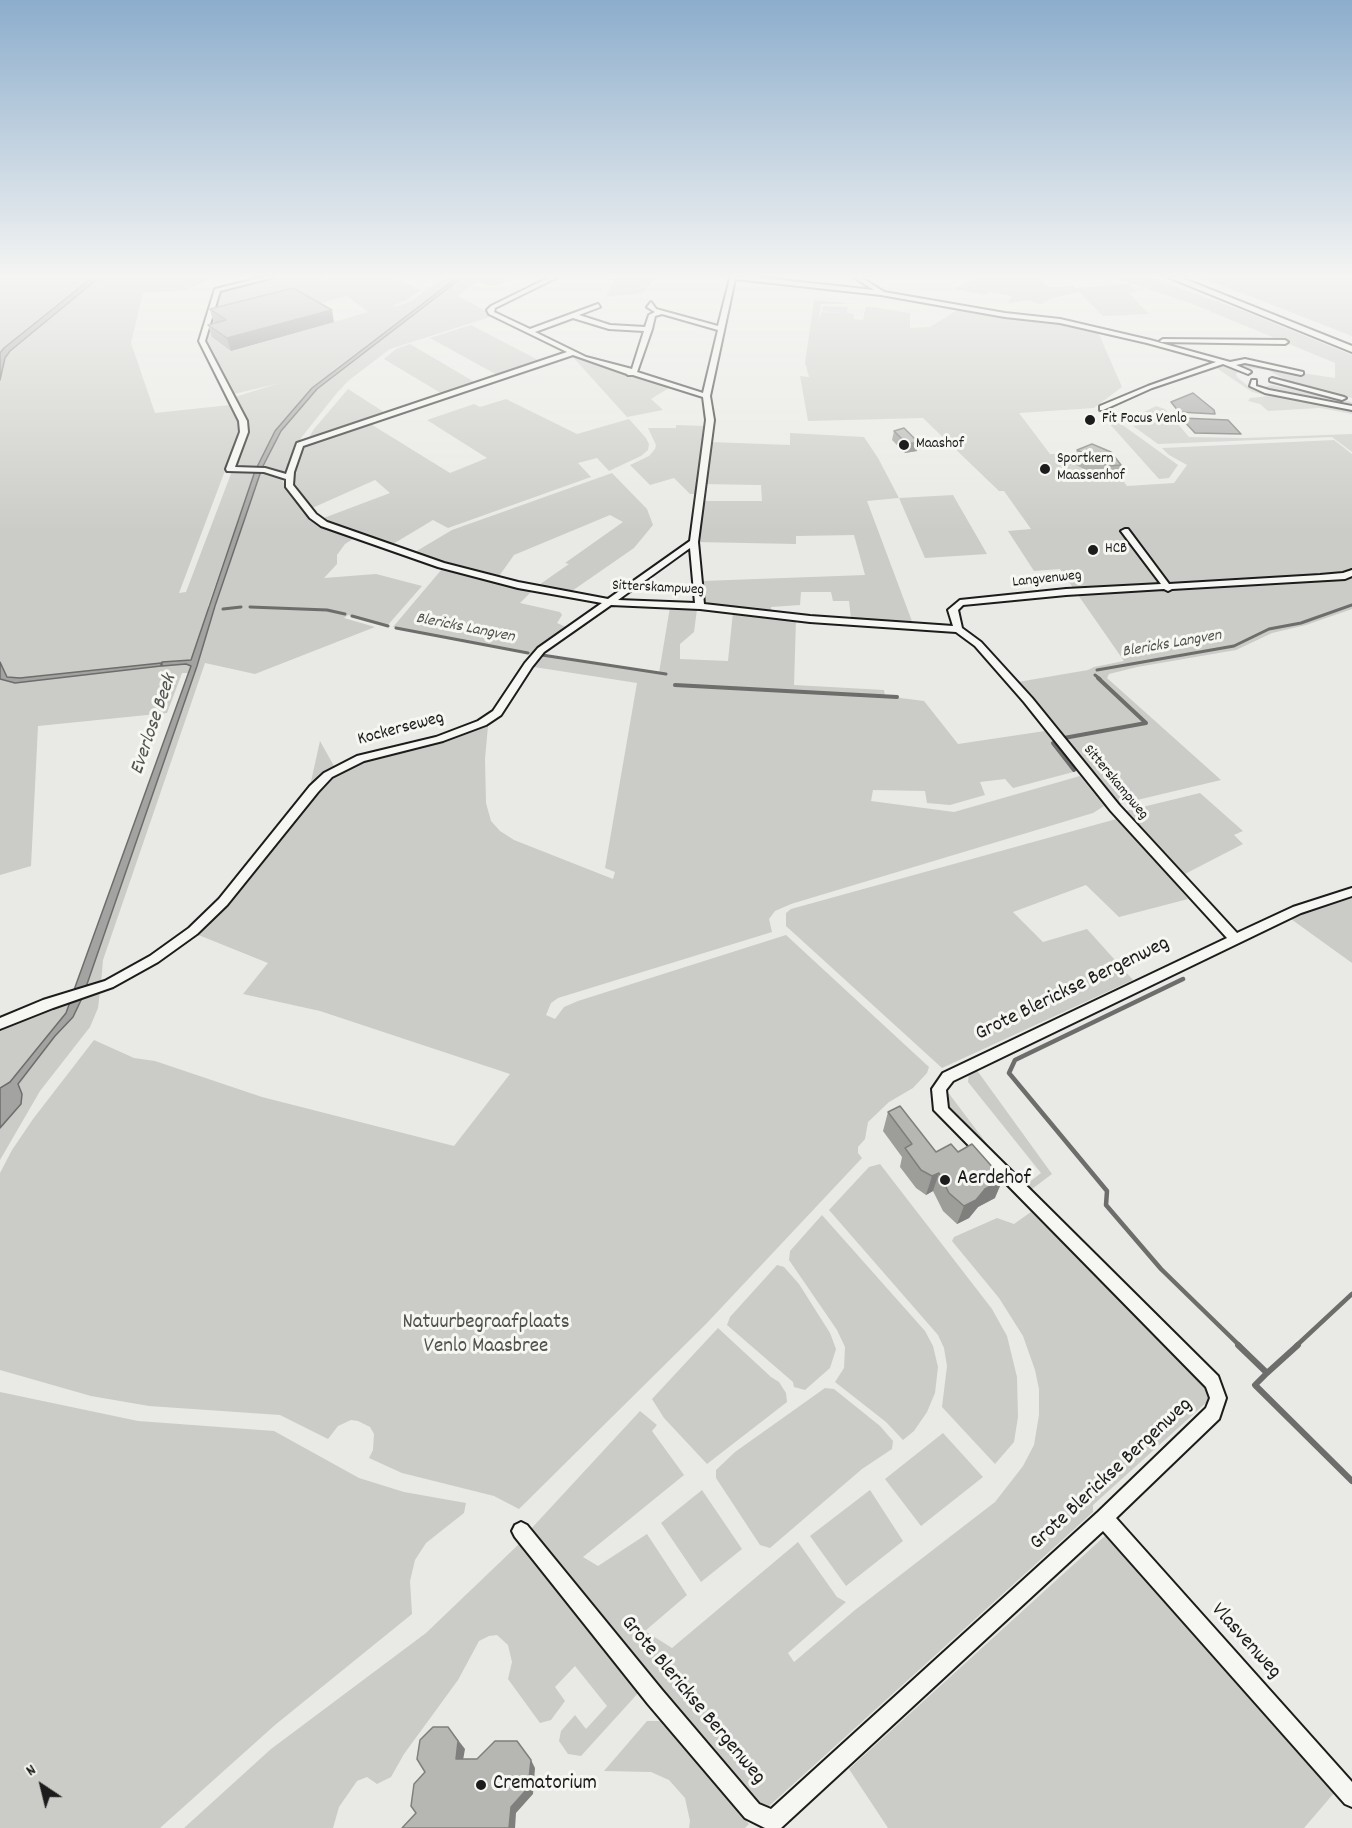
<!DOCTYPE html>
<html>
<head>
<meta charset="utf-8">
<style>
  body { margin:0 }
  #map { position:relative; width:1352px; height:1828px; overflow:hidden; background:#e9e9e5; font-family:Dekko,sans-serif }
  canvas { display:block }
  .north { position:absolute; left:12px; top:1756px; width:60px; height:60px; -webkit-text-stroke:4px #f6f6f2; paint-order:stroke; rotate:325deg; font-size:16px; font-weight:700; line-height:24px; text-align:center; color:#1c1c1c }
  .north::after { content:''; display:block; margin:auto; width:21px; height:27px; background:#1c1c1c; clip-path:polygon(50% 0,100% 100%,50% 72%,0 100%) }
</style>
</head>
<body>
<div id="map">
<canvas width="1352" height="1828"></canvas>
<div class="north">N</div>
</div>
<script>
const g = document.querySelector('canvas').getContext('2d');
g.lineJoin = 'round';
function paint(path, color) { g.fillStyle = color; g.fill(path, 'evenodd'); }
const shape = rows => new Path2D(rows.map(r => 'M' + r).join(''));
function trace(path, color, width, dash) { g.strokeStyle = color; g.lineWidth = width; g.lineCap = dash ? 'butt' : 'round'; g.setLineDash(dash || []); g.stroke(path); }
function write(font, color, halo, rows, align = 'center') {
  g.font = font + ' Dekko,sans-serif'; g.lineWidth = 6; g.setLineDash([]); g.textBaseline = 'middle'; g.strokeStyle = halo; g.fillStyle = color; for (const [text, x, y, turn = 0] of rows) {
    g.save(); g.translate(x, y); g.rotate((+turn || 0) * Math.PI / 180); g.textAlign = isNaN(turn) ? turn : align; if (halo) g.strokeText(text, 0, 0); g.fillText(text, 0, 0); g.restore();
  }
}
const green = shape([
  [0,276,215,276,187,290,143,293,131,343,155,413,230,405,241,428,179,593,186,592,232,471,255,471,208,606,207,632,261,471,281,478,293,499,314,521,325,528,353,539,345,544,337,555,337,564,324,578,376,574,422,586,387,626,348,615,344,618,375,627,255,674,205,663,103,960,101,983,86,987,197,666,190,668,188,673,182,673,167,713,38,726,31,866,0,875],
  [280,276,319,276,326,280,341,276,391,276,421,290,405,301,393,305,396,307,411,301,446,276,459,276,334,370,292,411,275,431,257,467,234,467,248,429,234,400,235,397,276,384,234,394,209,349,206,336,219,291],
  [347,296,368,312,233,351,213,337,231,332,214,321,306,307],
  [464,276,557,276,549,280,511,278,494,286,476,282,458,296,486,311,490,317,390,349,348,381,336,394,301,438,284,473,262,468,281,431,317,389],
  [646,276,657,276,643,293,606,297,615,277],
  [982,276,985,278,1037,276,1049,287,1073,286,1075,288,1129,284,1138,292,1129,293,1149,314,1103,316,1079,292,1052,298,1041,304,1027,300,1008,303,1012,296,989,292,985,295,953,289],
  [1109,276,1146,276,1244,311,1352,355,1352,398,1319,391,1286,380,1268,370,1247,368,1239,364,1252,363,1269,368,1335,378,1335,363,1190,303],
  [1195,276,1352,276,1352,336,1252,297],
  [814,300,855,304,821,304,819,318,822,312,843,313,822,311,823,306,848,307,847,313,854,314,854,319,863,320,866,306,910,313,910,328,930,327,957,310,1066,324,1098,332,1122,387,1094,408,1019,413,1050,454,1056,454,1058,457,1103,454,1127,486,1174,483,1187,465,1169,455,1162,448,1334,440,1352,454,1352,609,1306,625,1272,633,1236,650,1137,667,1109,674,1107,678,1221,780,1116,805,1018,682,1088,670,1094,667,1124,661,1060,569,1034,571,1008,531,1031,529,1004,491,999,491,923,418,808,421,800,376,809,377,805,363],
  [471,325,542,362,499,376,430,338],
  [410,344,478,384,444,395,384,359,396,349],
  [571,355,669,388,651,399,663,410,627,417],
  [1219,365,1230,366,1239,371,1236,374,1237,377,1253,390,1352,409,1352,414,1320,408,1268,411,1260,404,1248,401,1250,398,1269,396,1252,392,1215,367],
  [1271,385,1352,402,1352,407,1271,391,1265,387],
  [348,389,387,414,306,442,314,429],
  [506,399,577,434,629,419,646,438,649,444,648,450,641,456,609,471,597,458,578,463,591,477,448,528,433,520,388,547,321,519,390,493,375,480,310,509,292,482,294,469,305,446,369,423,450,473,487,458,427,420,474,404,480,407],
  [1156,406,1165,409,1189,437,1244,438,1352,434,1352,452,1332,437,1158,444,1133,426,1151,423,1140,414],
  [1103,411,1178,465,1169,478,1159,479,1099,412],
  [676,425,706,426,695,494,690,494,674,478,650,485,630,465,649,456,655,449,656,445,648,428,676,428],
  [790,433,864,437,878,458,899,498,953,495,987,554,925,558,899,498,867,501,913,624,851,619,849,601,833,601,831,592,801,592,800,605,771,607,771,612,708,603,704,600,703,581,865,575,854,535,796,536,796,544,696,542,701,501,762,501,761,485,703,484,710,442,790,445],
  [612,473,647,509,653,525,634,548,569,593,536,587,569,564,565,563,623,522,610,515,514,555,497,579,410,555,452,530],
  [442,569,532,591,520,603,560,612,562,615,557,623,566,627,530,654,393,627],
  [670,607,697,609,694,632,680,644,680,659,728,661,733,612,796,619,794,685,884,690,885,696,924,701,958,744,1045,731,1077,771,1013,788,1005,779,980,782,985,795,950,805,927,803,925,791,873,790,871,801,954,812,1080,776,1104,806,1093,813,791,904,775,911,769,919,772,932,558,998,551,1003,546,1015,555,1019,564,1007,578,1001,786,935,929,1067,927,1073,913,1088,889,1102,868,1122,865,1139,858,1147,858,1153,862,1158,706,1324,519,1509,494,1496,402,1473,369,1458,373,1450,374,1434,370,1427,358,1421,351,1420,338,1426,328,1439,280,1415,149,1406,91,1396,0,1370,0,1173,12,1150,33,1119,94,1040,134,1058,155,1061,262,1097,454,1146,510,1074,320,1011,243,994,268,963,196,934,228,905,324,783,344,768,361,760,444,740,488,726,485,759,486,803,491,821,500,831,514,840,613,879,615,872,605,868,637,683,534,667,538,655,659,673],
  [320,741,334,766,310,786],
  [1200,793,1243,831,1234,835,1243,844,1181,876,1122,812],
  [1120,818,1188,899,1119,917,1086,885,1013,912,1043,942,1087,929,1133,980,942,1068,786,926,786,913,791,909],
  [1352,898,1352,963,1291,919,1327,904],
  [100,991,98,1008,90,1027,40,1091,0,1160,0,1128,21,1104,22,1094,18,1085,55,1036,73,1017,83,996],
  [71,999,66,1013,40,1045,10,1082,0,1088,0,1028],
  [976,1069,1052,1174,1028,1192,1023,1187,1041,1173,968,1082,969,1072],
  [947,1091,1000,1161,948,1108,943,1099],
  [880,1164,992,1309,1007,1336,1017,1377,1018,1417,1014,1442,995,1464,942,1407,947,1366,944,1348,938,1335,829,1210,869,1167],
  [1031,1212,1207,1389,1209,1400,1093,1505,1093,1512,768,1807,754,1803,530,1530,640,1411,657,1425,652,1431,684,1475,583,1557,598,1566,647,1534,687,1595,645,1631,672,1648,798,1542,837,1597,846,1602,788,1653,794,1662,855,1610,995,1502,1023,1466,1034,1445,1039,1415,1039,1389,1035,1370,1023,1336,999,1298,952,1241,954,1237,997,1218,1014,1224],
  [822,1215,925,1331,933,1346,938,1367,935,1393,927,1412,914,1431,903,1440,886,1422,835,1382,844,1368,845,1347,837,1330,789,1260,790,1251],
  [777,1265,784,1267,799,1284,830,1333,836,1349,830,1368,805,1390,794,1387,793,1382,727,1325,730,1317],
  [718,1328,771,1377,779,1382,786,1393,787,1402,707,1464,664,1418,652,1399],
  [825,1388,834,1389,880,1426,893,1441,892,1449,862,1469,770,1548,760,1545,716,1478,716,1470,735,1452],
  [0,1392,138,1421,274,1431,359,1478,404,1492,466,1503,464,1513,426,1543,415,1560,410,1581,412,1614,275,1725,160,1828,0,1828],
  [943,1433,983,1477,921,1526,885,1479],
  [702,1490,742,1549,701,1582,661,1523],
  [870,1490,903,1541,846,1586,810,1536],
  [1106,1535,1334,1793,1304,1828,888,1828,849,1769],
  [519,1544,640,1691,581,1756,568,1754,559,1741,561,1731,575,1715,586,1729,607,1706,575,1666,555,1687,565,1701,551,1720,540,1723,508,1679,512,1662,508,1645,497,1635,489,1636,479,1641,458,1680,404,1754,391,1777,377,1784,367,1777,357,1781,339,1807,333,1828,184,1828,271,1749,426,1633],
  [647,1721,662,1721,749,1824,745,1828,689,1828,690,1821,685,1798,669,1780,651,1772,604,1771]
]);
const water = shape([
  [94,276,101,276,10,351,5,358,0,380,0,353,4,348,94,276],
  [459,276,464,276,317,389,281,431,262,468,257,467,275,431,312,388,459,276],
  [1193,393,1214,410,1215,414,1179,412,1171,402,1193,393],
  [1181,418,1228,420,1241,434,1195,433,1181,418],
  [255,471,261,471,215,606,197,666,86,987,74,990,191,666,186,664,162,666,162,662,191,660,255,471],
  [0,662,7,677,20,678,161,663,161,666,15,683,0,679,0,662],
  [83,996,73,1017,55,1036,18,1084,22,1094,21,1104,0,1128,0,1088,10,1082,40,1045,66,1013,71,999,83,996]
]);
const streamFar3 = shape([
  [250,607,327,610,345,614],
  [223,609,241,607],
  [352,616,388,626],
  [396,628,528,653],
  [542,655,666,674],
  [1097,670,1234,646,1269,629,1301,623,1352,605],
  [1095,675,1100,679]
]);
const streamFar2 = shape([
  [675,685,897,697],
  [1064,738,1146,723,1098,678],
  [1053,743,1074,770]
]);
const streamFar1 = shape([
  [1183,979,1015,1060,1009,1073,1107,1191,1106,1205,1161,1269,1240,1346],
  [1296,1346,1352,1294]
]);
const stream = shape([
  [1238,1345,1267,1373,1298,1345],
  [1267,1373,1255,1385,1352,1481]
]);
const minor = shape([
  [268,276,278,276,220,291,205,341,247,421,248,432,235,467,265,468,286,474,297,443,567,352,489,314,487,310,491,306,552,276,560,276,495,308,494,312,530,329,598,304,600,307,579,315,610,325,645,327,649,315,655,312,647,307,651,302,656,309,718,326,730,278,725,276,744,276,874,290,852,276,859,276,884,292,1005,313,1060,319,1150,340,1230,362,1245,359,1303,372,1303,374,1301,375,1245,363,1236,365,1250,371,1251,372,1248,374,1223,364,1152,388,1103,410,1100,410,1100,406,1148,386,1216,362,1147,343,1060,323,1005,317,881,295,735,279,710,396,714,420,698,542,704,604,810,616,953,626,948,610,960,600,1066,589,1161,584,1121,531,1125,529,1128,529,1169,584,1320,575,1343,573,1352,570,1352,576,1345,579,1172,589,1168,591,1164,589,1066,595,963,605,958,610,962,628,981,642,1032,698,1119,805,1237,933,1293,907,1352,888,1352,896,1301,913,953,1081,946,1090,948,1108,1218,1376,1226,1398,1219,1419,1116,1518,1352,1782,1352,1807,1345,1804,1103,1531,781,1828,765,1828,745,1818,648,1704,515,1537,512,1531,515,1525,521,1522,527,1525,662,1690,759,1804,771,1809,1098,1512,1206,1408,1210,1398,1206,1387,934,1110,932,1089,943,1073,1227,938,1111,811,1024,702,975,646,956,632,810,622,700,609,611,605,544,652,532,667,501,715,486,725,443,741,364,761,332,777,318,792,227,905,197,934,158,962,113,987,53,1008,0,1029,0,1018,43,1000,105,981,150,956,189,928,219,899,310,786,324,773,357,756,436,737,478,721,493,711,525,663,538,648,602,603,518,588,438,567,321,526,310,518,286,487,286,479,264,472,227,471,226,469,240,432,239,421,199,341,215,289,268,276],
  [662,314,718,330,703,393,637,372,652,329,655,316,662,314],
  [573,318,609,329,644,331,632,369,586,357,535,332,573,318],
  [573,355,627,374,628,375,633,375,703,397,706,420,690,541,608,599,518,582,444,563,327,522,316,514,293,485,294,472,303,446,573,355],
  [690,548,695,603,618,600,690,548],
  [1163,339,1285,340,1288,342,1285,344,1161,342,1160,341,1163,339],
  [1272,378,1344,397,1346,398,1342,400,1270,381,1270,379,1272,378],
  [1252,380,1256,380,1256,386,1269,390,1352,406,1352,410,1265,393,1250,386,1252,380]
]);
const highway = shape([
  [1165,276,1177,276,1352,346,1352,352,1165,276]
]);
const wall = shape([
  [210,309,334,322,231,351,212,337,208,325,216,323,213,321],
  [894,431,917,451,905,453,892,440],
  [1077,450,1121,465,1117,479,1105,479,1074,464],
  [888,1112,936,1152,995,1198,978,1207,969,1218,957,1224,943,1211,933,1191,926,1195,916,1188,900,1167,902,1157,883,1131]
]);
const shadedWall = shape([
  [332,310,334,322,231,351,227,338],
  [918,442,917,451,905,453,907,444],
  [939,1173,933,1191,926,1195,932,1176],
  [1003,1179,995,1198,978,1207,969,1218,957,1224,964,1206,985,1189],
  [448,1727,465,1749,462,1766,456,1759],
  [531,1760,535,1768,533,1794,516,1813,515,1828,509,1828,511,1807]
]);
const building = shape([
  [293,288,332,310,227,338,208,325,226,320,210,309,293,288],
  [904,428,918,442,907,444,894,431,904,428],
  [1092,444,1111,452,1121,465,1109,466,1077,450,1092,444],
  [900,1106,936,1152,951,1144,958,1152,972,1144,1003,1179,985,1189,976,1200,964,1206,949,1193,939,1173,932,1176,921,1170,905,1148,912,1144,888,1112,900,1106],
  [433,1727,448,1727,458,1741,456,1759,477,1759,495,1741,517,1741,531,1760,528,1788,511,1807,509,1828,402,1828,416,1813,411,1806,414,1784,425,1772,417,1759,420,1740,433,1727]
]);
const markers = [
  [1090,420,6,"#1c1c1c"],
  [904,445,6,"#1c1c1c"],
  [1045,469,6,"#1c1c1c"],
  [1093,550,6,"#1c1c1c"],
  [945,1180,6,"#1c1c1c"],
  [481,1785,6,"#1c1c1c"]
];
const farPoinames = [
  ["Fit Focus Venlo",1102,420],
  ["Maashof",916,445],
  ["Sportkern",1057,460],
  ["Maassenhof",1057,477],
  ["HCB",1105,550]
];
const farStreetnames = [
  ["Langvenweg",1047,580,-6],
  ["Sitterskampweg",658,589,3],
  ["Sitterskampweg",1115,783,50]
];
const farWaternames = [
  ["Blericks Langven",465,629,11],
  ["Blericks Langven",1172,645,-10]
];
const streetNames = [
  ["Kockerseweg",401,730,-15]
];
const waterNames = [
  ["Everlose Beek",155,725,-71]
];
const nearStreetnames = [
  ["Grote Blerickse Bergenweg",1073,990,-26],
  ["Grote Blerickse Bergenweg",1112,1475,-43],
  ["Vlasvenweg",1245,1642,48],
  ["Grote Blerickse Bergenweg",692,1701,50]
];
const nearPoinames = [
  ["Aerdehof",957,1180],
  ["Crematorium",493,1785]
];
const nearParknames = [
  ["Natuurbegraafplaats",486,1324],
  ["Venlo Maasbree",486,1348]
];
paint(green, '#cbcbc7');
paint(water, '#a3a3a1');
trace(water, '#6d6d6c', 1.5);
trace(streamFar3, '#6d6d6c', 3);
trace(streamFar2, '#6d6d6c', 4);
trace(streamFar1, '#6d6d6c', 4.5);
trace(stream, '#6d6d6c', 6);
trace(minor, '#1c1c1c', 4);
trace(highway, '#1c1c1c', 4);
paint(minor, '#f6f6f2');
paint(highway, '#f6f6f2');
paint(wall, '#9d9d9a');
paint(shadedWall, '#7f7f7d');
paint(building, '#b6b6b3');
trace(building, '#7f7f7d', 1.5);
const sky = g.createLinearGradient(0, 0, 0, 532);
sky.addColorStop(0, '#8cadcc');
sky.addColorStop(0.52, '#f5f5f3');
sky.addColorStop(1, '#f5f5f300');
g.fillStyle = sky;
g.fillRect(0, 0, 1352, 532);
for (const [x, y, r, color] of markers) { const dot = new Path2D(); dot.arc(x, y, r, 0, 2 * Math.PI); g.fillStyle = color; g.fill(dot); trace(dot, '#f6f6f2', 2); }
write('15px', '#1c1c1c', '#f6f6f2', farPoinames, 'left');
write('15px', '#1c1c1c', '#f6f6f2', farStreetnames);
write('italic 16px', '#525251', '#f6f6f2', farWaternames);
write('18px', '#1c1c1c', '#f6f6f2', streetNames);
write('italic 20px', '#525251', '#f6f6f2', waterNames);
write('21px', '#1c1c1c', '#f6f6f2', nearStreetnames);
write('21px', '#1c1c1c', '#f6f6f2', nearPoinames, 'left');
write('21px', '#51514f', '#f6f6f2', nearParknames);
</script>
</body>
</html>
